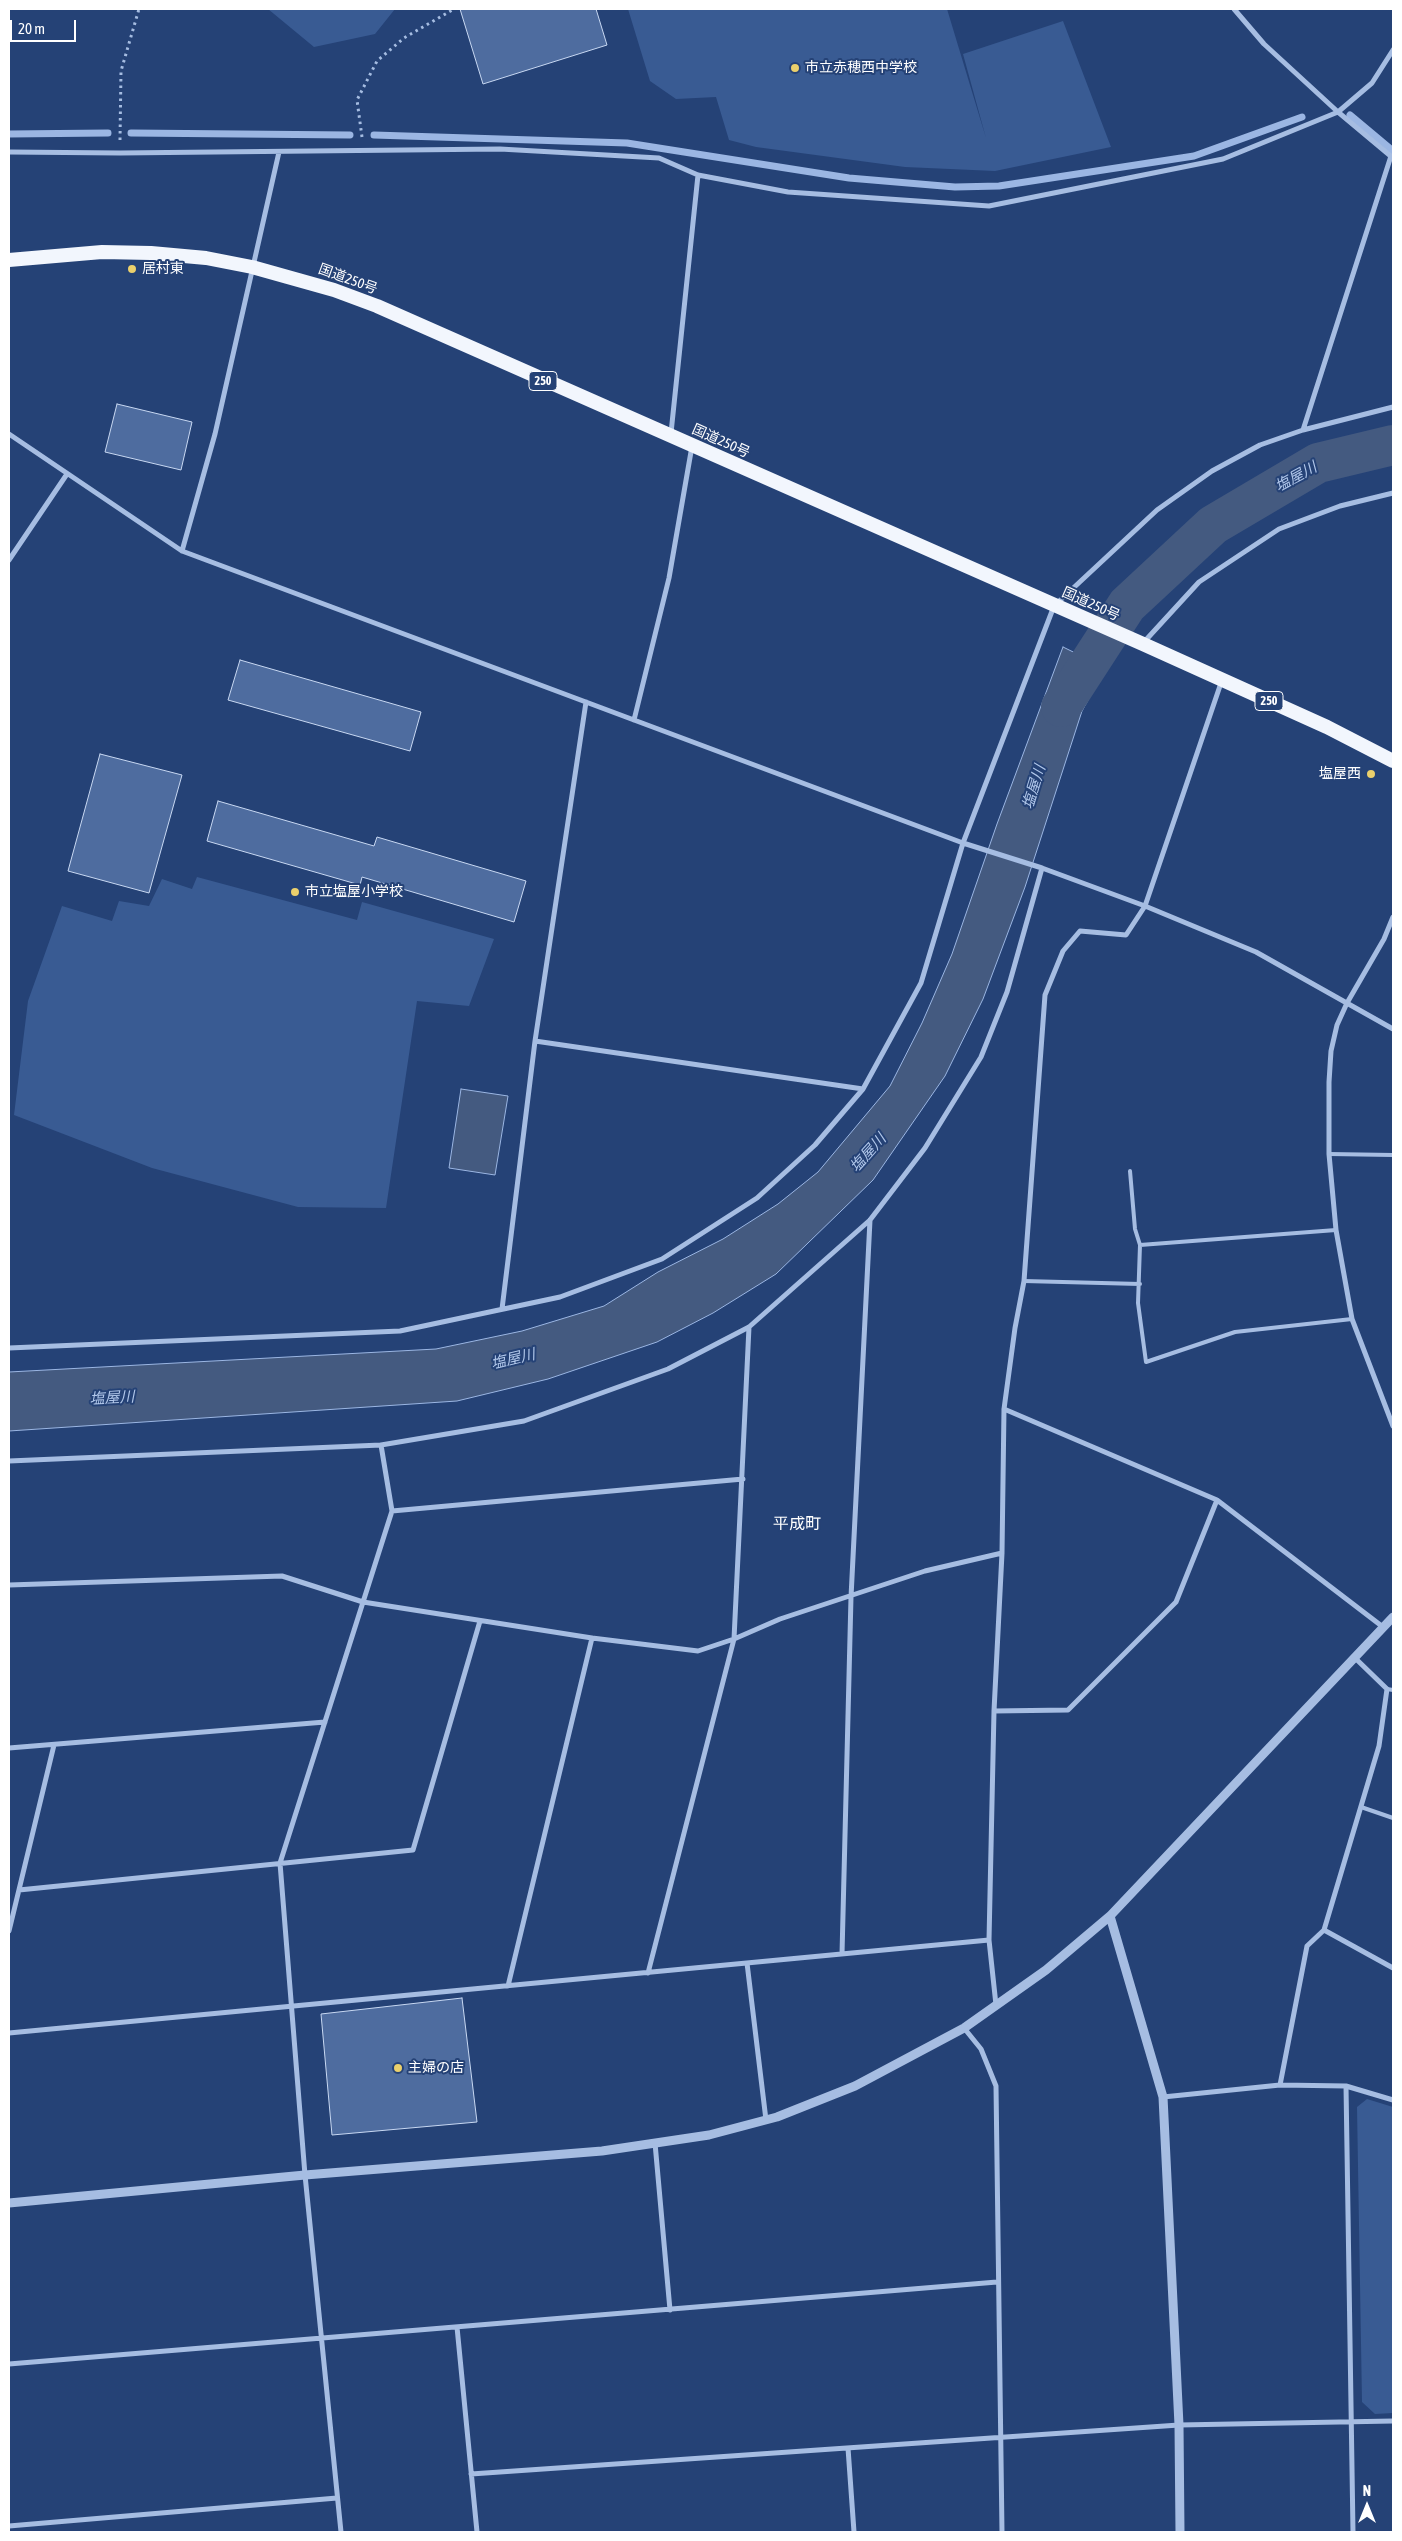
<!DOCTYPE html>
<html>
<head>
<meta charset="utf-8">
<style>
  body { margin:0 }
  #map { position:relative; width:1402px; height:2541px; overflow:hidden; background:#254276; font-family:"Asap Condensed",sans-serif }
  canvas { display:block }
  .frame { position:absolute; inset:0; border:10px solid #fff; pointer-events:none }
  .north { position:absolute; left:1342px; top:2481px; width:50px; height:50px; -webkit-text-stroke:4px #254276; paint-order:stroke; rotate:0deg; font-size:14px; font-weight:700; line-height:20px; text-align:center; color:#fff }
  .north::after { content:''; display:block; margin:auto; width:18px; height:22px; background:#fff; clip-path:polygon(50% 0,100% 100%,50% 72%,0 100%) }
  .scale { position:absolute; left:10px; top:20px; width:66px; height:22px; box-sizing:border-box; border:2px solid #fff; border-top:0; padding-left:6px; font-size:15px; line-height:18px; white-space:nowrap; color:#fff; -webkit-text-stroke:4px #254276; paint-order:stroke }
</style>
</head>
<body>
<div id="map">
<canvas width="1402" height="2541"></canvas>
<div class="frame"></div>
<div class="north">N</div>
<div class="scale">20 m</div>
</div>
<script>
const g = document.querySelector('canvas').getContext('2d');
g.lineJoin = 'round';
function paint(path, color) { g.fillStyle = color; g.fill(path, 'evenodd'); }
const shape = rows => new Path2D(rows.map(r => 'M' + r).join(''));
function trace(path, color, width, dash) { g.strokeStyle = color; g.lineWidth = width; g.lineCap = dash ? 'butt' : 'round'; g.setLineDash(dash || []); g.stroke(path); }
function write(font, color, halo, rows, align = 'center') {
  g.font = font + ' "Asap Condensed","Noto Sans JP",sans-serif'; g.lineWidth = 4; g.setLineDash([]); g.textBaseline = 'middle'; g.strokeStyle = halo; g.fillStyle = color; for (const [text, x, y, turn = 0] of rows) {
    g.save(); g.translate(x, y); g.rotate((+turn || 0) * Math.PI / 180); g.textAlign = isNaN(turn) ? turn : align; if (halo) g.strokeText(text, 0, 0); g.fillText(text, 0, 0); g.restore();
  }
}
const green = shape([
  [268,9,395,9,375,34,314,47],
  [628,9,947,9,986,138,963,54,1063,21,1111,147,995,171,905,167,756,147,729,140,716,97,676,99,650,81],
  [197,877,357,920,362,902,494,939,469,1006,417,1001,386,1208,298,1207,152,1168,14,1115,28,1001,62,906,112,921,119,901,149,906,162,879,192,889],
  [1367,2099,1393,2107,1393,2413,1375,2414,1362,2402,1357,2107]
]);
const water = shape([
  [1063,647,1106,668,1082,711,1025,887,983,999,945,1076,873,1180,776,1274,713,1313,657,1342,548,1379,457,1401,9,1431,9,1372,436,1349,522,1331,604,1306,658,1272,723,1239,778,1204,818,1172,890,1086,922,1023,952,954,997,824,1063,647],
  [461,1089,508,1096,495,1175,449,1168,461,1089]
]);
const stream = shape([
  [1350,115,1393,151],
  [131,133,350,135],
  [9,134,108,133],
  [374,135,627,143,849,178,955,187,999,186,1194,156,1302,117]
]);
const river = shape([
  [1061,707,1127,605,1213,525,1318,463,1393,445]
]);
const building = shape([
  [460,9,596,9,607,45,483,84,460,9],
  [117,404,192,422,181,470,105,452,117,404],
  [240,660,421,712,410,751,228,700,240,660],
  [100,754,182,775,149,893,68,871,100,754],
  [218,801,374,846,377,837,526,881,514,922,362,877,360,885,207,841,218,801],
  [462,1998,477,2122,332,2135,321,2014,462,1998]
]);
const path = shape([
  [362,137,357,100,377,61,404,38,454,9],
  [120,140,121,71,139,9]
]);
const service = shape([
  [1329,1154,1393,1155],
  [1130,1171,1135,1229,1140,1245,1138,1303,1146,1362,1235,1332,1352,1319],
  [1140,1245,1336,1230],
  [1024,1281,1140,1284],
  [1387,1689,1393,1690],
  [1361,1807,1393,1818]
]);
const minor = shape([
  [1234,9,1264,44,1338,112,1393,158],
  [9,152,120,153,500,149,659,158,698,175,788,192,989,206,1223,159,1338,112,1372,83,1393,50],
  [1303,430,1391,156],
  [671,433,698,175],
  [9,434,182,551,963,843,1042,868,1145,906,1256,952,1393,1029],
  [182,551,215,434,279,152],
  [9,560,67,474],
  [1144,642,1199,582,1279,529,1340,506,1393,493],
  [634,720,669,578,692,446],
  [1393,917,1384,939,1347,1003,1337,1025,1331,1051,1329,1082,1329,1154,1336,1230,1352,1319,1393,1426],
  [535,1041,863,1089],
  [502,1309,535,1041,586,702],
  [9,1348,400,1331,560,1297,662,1259,757,1198,815,1145,863,1089,921,983,963,843,1054,606,1157,510,1212,471,1260,445,1303,430,1393,407],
  [1004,1409,1217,1500,1383,1627],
  [9,1461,381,1445,524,1421,668,1369,749,1327,870,1220,925,1148,981,1057,1007,992,1042,868],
  [392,1511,743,1479],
  [9,1585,282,1576,363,1602,592,1638,698,1651,734,1639,780,1619,925,1571,1002,1553],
  [994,1711,1068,1710,1176,1602,1217,1500],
  [9,1748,325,1722],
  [19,1890,413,1850,480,1621],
  [1324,1930,1393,1968],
  [9,1931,54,1745],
  [842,1954,851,1597,870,1220],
  [747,1963,766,2120],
  [648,1973,734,1639,749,1327],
  [508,1986,592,1638],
  [996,2005,989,1940,994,1711,1002,1553,1004,1409,1015,1328,1024,1281,1045,995,1063,951,1080,931,1126,935,1145,906,1222,680],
  [964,2028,981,2049,996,2086,1002,2532],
  [9,2033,989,1940],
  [1280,2085,1307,1946,1324,1930,1379,1746,1387,1689,1354,1657],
  [1346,2086,1353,2532],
  [1163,2097,1280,2085,1346,2086,1393,2100],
  [655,2143,670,2310],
  [457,2327,477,2532],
  [9,2364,997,2282],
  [848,2448,854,2532],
  [471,2474,1179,2425,1393,2421],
  [9,2526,337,2498],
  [341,2532,305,2175,280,1863,392,1511,381,1445]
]);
const tertiary = shape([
  [1110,1916,1163,2097,1179,2425,1180,2532],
  [9,2203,305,2175,602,2151,709,2135,777,2117,855,2086,964,2028,1046,1970,1110,1916,1393,1617]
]);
const trunk = shape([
  [9,260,102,252,151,253,206,258,252,267,334,290,377,306,1143,644,1327,727,1393,761]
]);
const markers = [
  [795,68,5,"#ebd06c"],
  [132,269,5,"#ebd06c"],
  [1371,774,5,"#ebd06c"],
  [295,892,5,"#ebd06c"],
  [398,2068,5,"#ebd06c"]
];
const shields = [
  [543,381,28],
  [1269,701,28]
];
const shieldNames = [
  ["250",543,381],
  ["250",1269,701]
];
const poiNames = [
  ["市立赤穂西中学校",805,68],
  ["居村東",142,269],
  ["塩屋西",1361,774,"right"],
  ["市立塩屋小学校",305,892],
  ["主婦の店",408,2068]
];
const streetNames = [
  ["国道250号",348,279,20],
  ["国道250号",721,441,24],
  ["国道250号",1091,604,24]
];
const waterNames = [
  ["塩屋川",1296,477,-29],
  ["塩屋川",1034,787,-73],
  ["塩屋川",868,1153,-48],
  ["塩屋川",513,1359,-13],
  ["塩屋川",112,1398,-3]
];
const quarterNames = [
  ["平成町",797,1524]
];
paint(green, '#395b93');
paint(water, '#445a80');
trace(water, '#9bb6e3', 1);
trace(stream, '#9bb6e3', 7);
trace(river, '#445a80', 40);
paint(building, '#4e6c9f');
trace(building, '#c8d8f2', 1);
trace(path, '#a6bde2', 3, [2.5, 4]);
trace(service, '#a6bde2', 4);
trace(minor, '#a6bde2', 5);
trace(tertiary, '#a6bde2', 9);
trace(trunk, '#f2f6fd', 14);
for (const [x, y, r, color] of markers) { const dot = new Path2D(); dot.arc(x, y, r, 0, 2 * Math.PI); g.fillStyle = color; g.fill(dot); trace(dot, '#254276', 2); }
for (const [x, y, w] of shields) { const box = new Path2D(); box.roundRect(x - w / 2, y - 9.5, w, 19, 4); g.fillStyle = '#254276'; g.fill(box); trace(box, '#fff', 1); }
write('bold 12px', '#fff', null, shieldNames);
write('14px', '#fff', '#254276', poiNames, 'left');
write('14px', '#fff', '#254276', streetNames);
write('italic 15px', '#b1c7ea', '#254276', waterNames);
write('16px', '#fff', '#254276', quarterNames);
</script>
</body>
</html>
